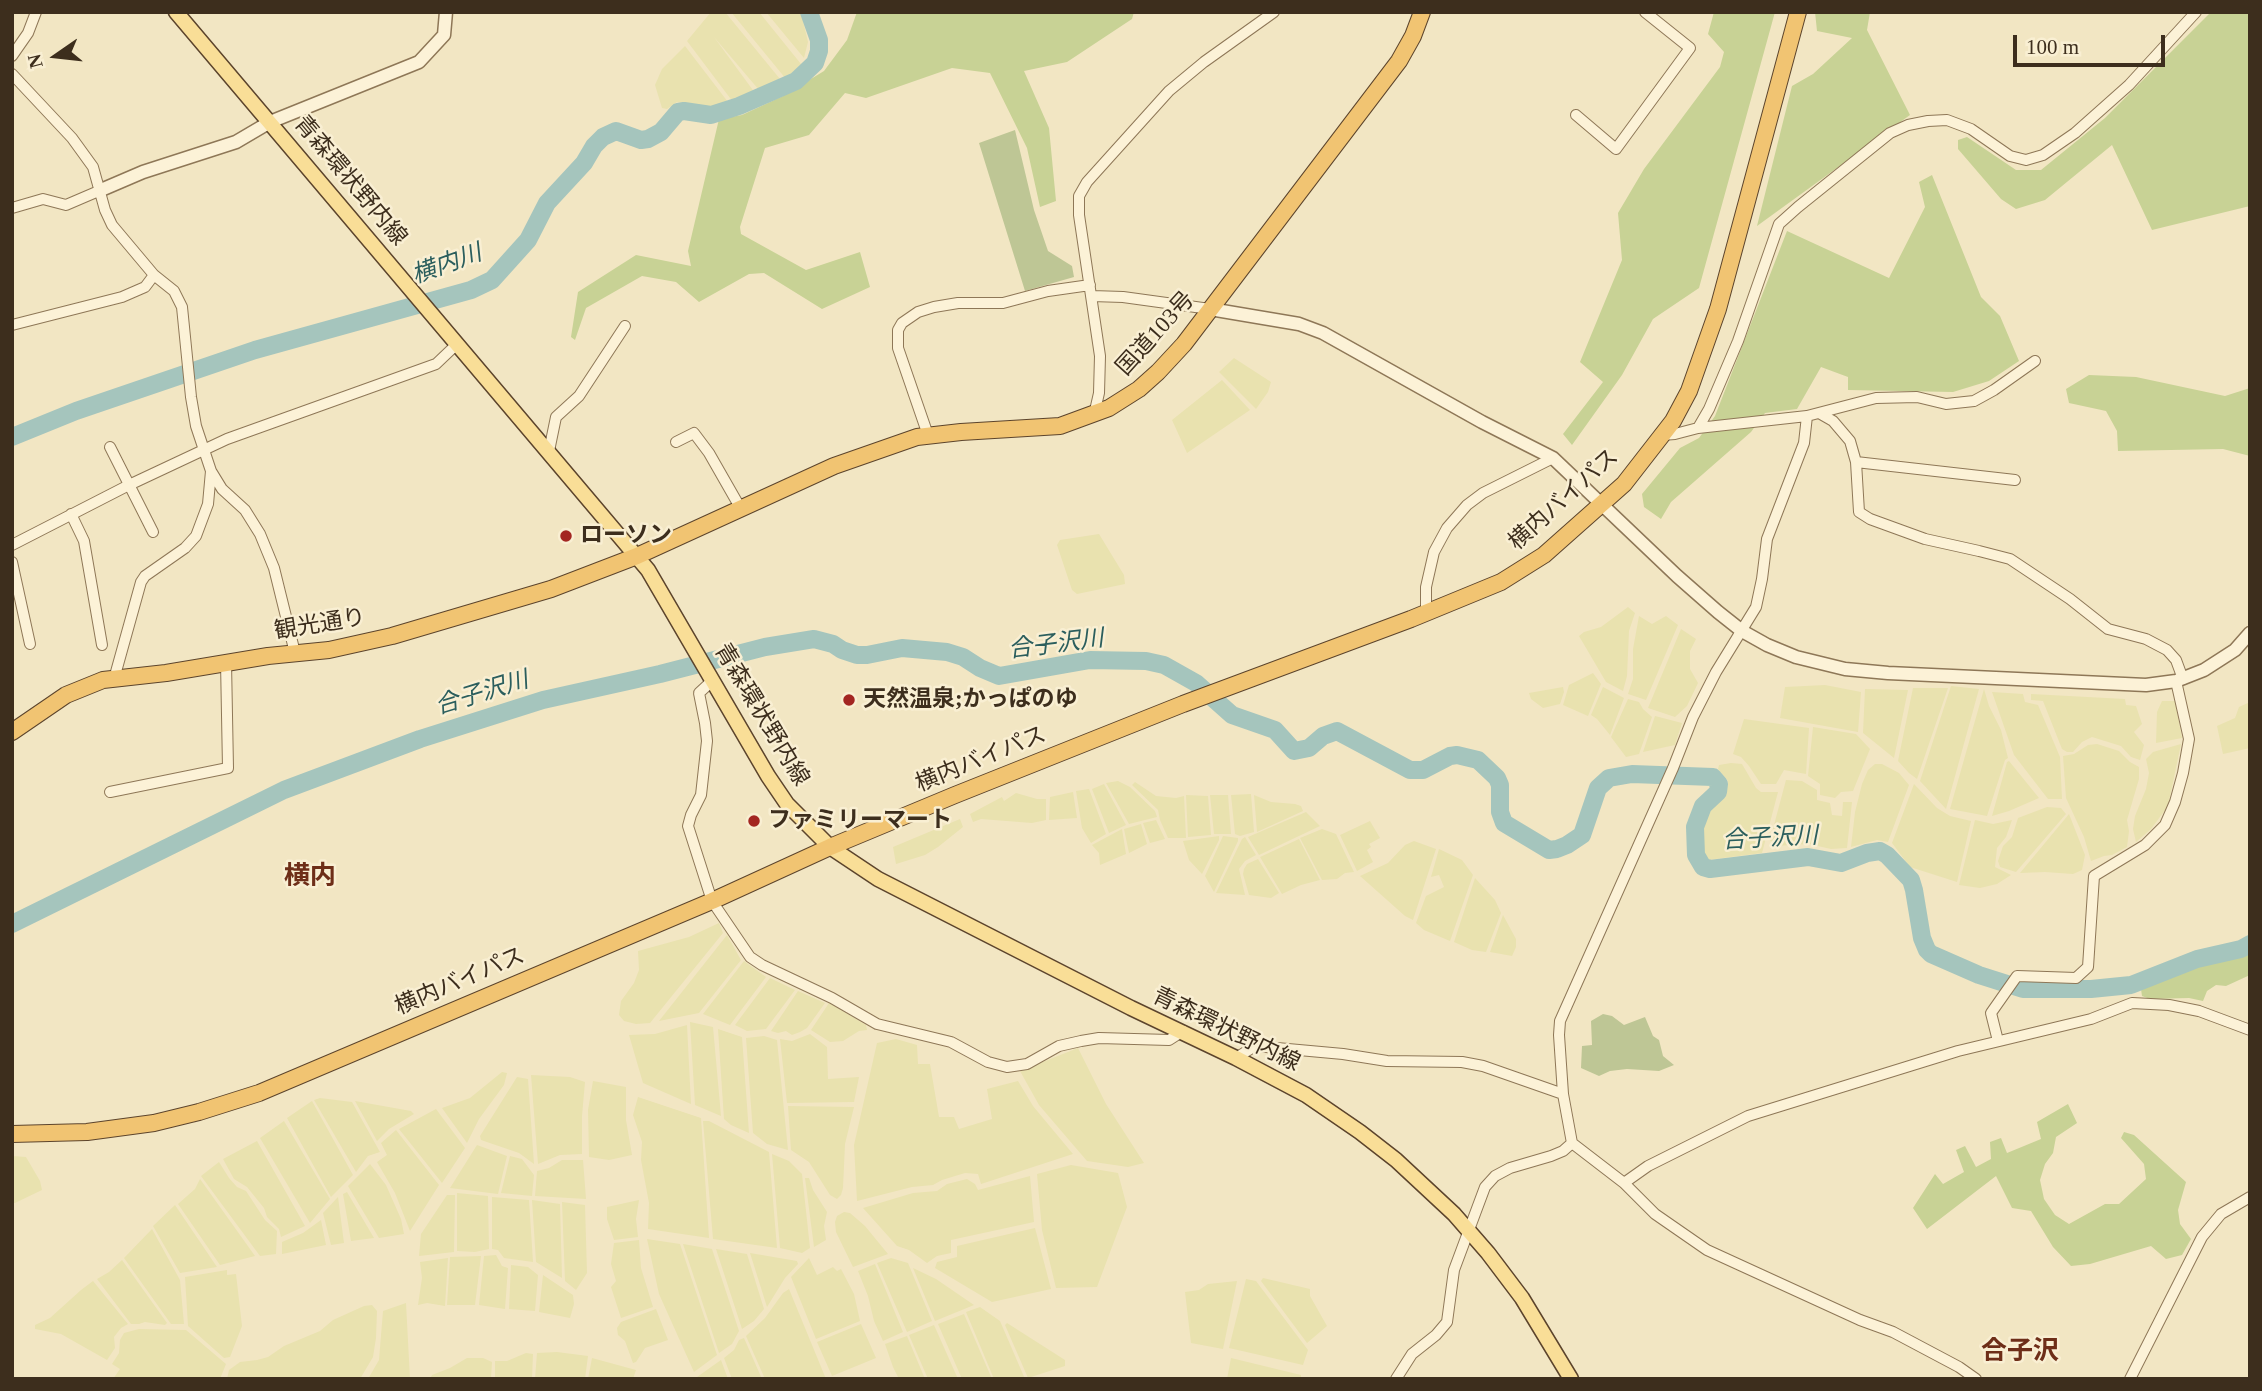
<!DOCTYPE html>
<html>
<head>
<meta charset="utf-8">
<style>
  body { margin:0 }
  #map { position:relative; width:2262px; height:1391px; overflow:hidden; background:#f2e6c3; font-family:"Times New Roman",serif }
  canvas { display:block }
  .frame { position:absolute; inset:0; border:14px solid #3d2e1d; pointer-events:none }
  .north { position:absolute; left:21px; top:21px; width:70px; height:70px; -webkit-text-stroke:5px #f9efd3; paint-order:stroke; rotate:256deg; font-size:19px; font-weight:700; line-height:28px; text-align:center; color:#3d2e1d }
  .north::after { content:''; display:block; margin:auto; width:24px; height:32px; background:#3d2e1d; clip-path:polygon(50% 0,100% 100%,50% 72%,0 100%) }
  .scale { position:absolute; left:2013px; top:35px; width:152px; height:32px; box-sizing:border-box; border:4px solid #3d2e1d; border-top:0; padding-left:9px; font-size:21px; line-height:24px; white-space:nowrap; color:#3d2e1d; -webkit-text-stroke:5px #f9efd3; paint-order:stroke }
</style>
</head>
<body>
<div id="map">
<canvas width="2262" height="1391"></canvas>
<div class="frame"></div>
<div class="north">N</div>
<div class="scale">100 m</div>
</div>
<script>
const g = document.querySelector('canvas').getContext('2d');
g.lineJoin = 'round';
function paint(path, color) { g.fillStyle = color; g.fill(path, 'evenodd'); }
const shape = rows => new Path2D(rows.map(r => 'M' + r).join(''));
function trace(path, color, width, dash) { g.strokeStyle = color; g.lineWidth = width; g.lineCap = dash ? 'butt' : 'round'; g.setLineDash(dash || []); g.stroke(path); }
function write(font, color, halo, rows, align = 'center') {
  g.font = font + ' "Times New Roman","Noto Sans JP",serif'; g.lineWidth = 5; g.setLineDash([]); g.textBaseline = 'middle'; g.strokeStyle = halo; g.fillStyle = color; for (const [text, x, y, turn = 0] of rows) {
    g.save(); g.translate(x, y); g.rotate((+turn || 0) * Math.PI / 180); g.textAlign = isNaN(turn) ? turn : align; if (halo) g.strokeText(text, 0, 0); g.fillText(text, 0, 0); g.restore();
  }
}
const farmland = shape([
  [711,12,725,12,780,79,759,90,714,37,755,93,733,102,687,41],
  [731,12,759,12,801,64,786,79],
  [766,12,801,12,808,42,804,58],
  [685,46,728,102,729,102,714,107,677,102,667,109,662,108,655,85,662,69],
  [1234,358,1271,382,1268,392,1256,409,1219,372],
  [1222,380,1250,410,1187,453,1172,420],
  [1099,534,1124,575,1125,584,1077,594,1072,590,1057,545,1060,540],
  [1628,607,1635,613,1629,631,1627,676,1623,691,1606,682,1579,636,1584,632,1601,627],
  [1639,616,1652,624,1666,616,1678,625,1646,700,1628,694,1633,679,1633,649],
  [1681,629,1696,639,1690,651,1690,669,1698,683,1687,706,1675,717,1648,708],
  [1593,673,1601,684,1588,716,1563,705,1569,685],
  [1825,685,1861,692,1858,732,1780,718,1785,687],
  [1951,686,1979,689,1946,809,1920,781],
  [1563,687,1564,692,1560,704,1543,708,1531,699,1529,693],
  [1603,687,1624,698,1610,735,1597,719,1591,715],
  [1913,688,1948,688,1917,779,1909,773,1898,761],
  [1865,689,1908,690,1894,758,1863,733],
  [1984,689,1989,706,2001,730,2008,758,2005,760,1987,816,1950,809],
  [1992,692,2023,694,2025,702,2038,705,2060,757,2062,799,2048,799,2014,755],
  [2031,694,2125,699,2126,705,2136,706,2142,724,2134,732,2144,745,2140,760,2131,757,2121,746,2092,737,2082,742,2073,752,2067,752,2062,749,2043,701,2031,700],
  [1628,699,1639,702,1643,709,1652,717,1639,754,1626,757,1611,737],
  [2162,701,2175,701,2182,738,2156,743,2157,712],
  [2250,702,2250,748,2223,754,2217,726,2235,718,2239,707],
  [1655,716,1682,723,1675,745,1643,752],
  [1744,719,1809,728,1806,774,1784,770,1776,784,1761,784,1749,766,1741,757,1733,754],
  [1813,727,1856,734,1870,749,1853,791,1841,792,1835,798,1820,795,1820,784,1808,776],
  [2097,744,2119,751,2130,762,2139,767,2139,779,2127,820,2129,831,2127,847,2112,855,2104,856,2091,861,2084,837,2066,798,2063,756,2074,754,2088,745],
  [2181,744,2168,806,2151,829,2136,842,2133,829,2135,816,2146,789,2149,773,2146,759,2153,752],
  [2009,761,2039,798,2009,811,1992,816,2007,762],
  [1731,763,1742,764,1756,788,1761,792,1778,792,1762,853,1708,860,1704,856,1700,841,1702,822,1710,810,1726,796,1728,781,1718,769,1719,765],
  [1875,764,1882,764,1899,773,1909,785,1888,842,1877,840,1851,847,1855,812,1862,784,1868,770],
  [1786,780,1802,781,1817,790,1817,800,1830,803,1832,815,1842,816,1843,802,1852,802,1847,848,1831,849,1809,844,1775,846,1770,840],
  [1118,781,1130,787,1155,811,1157,817,1129,824,1106,783],
  [1135,782,1156,796,1176,798,1184,796,1186,838,1168,838,1160,820,1158,810,1132,785],
  [1104,784,1126,825,1109,833,1092,789],
  [1914,784,1937,808,1950,816,1971,821,1957,882,1910,867,1892,843],
  [1089,789,1106,834,1091,843,1082,828,1076,791],
  [1073,792,1077,818,1049,820,1050,797],
  [1016,793,1037,799,1046,799,1046,820,1032,823,981,819,973,822,970,814,1002,797,1004,801],
  [1251,794,1254,832,1240,836,1235,834,1231,795],
  [1186,795,1208,796,1211,835,1188,837],
  [1210,795,1228,795,1231,834,1214,834],
  [1254,795,1271,802,1295,804,1301,806,1303,811,1257,832],
  [2047,807,2061,808,2066,814,2016,872,2000,867,1998,861,2003,846,2012,837,2018,818],
  [1306,812,1320,826,1259,855,1248,837],
  [2069,814,2085,855,2082,870,2073,874,2045,872,2020,873],
  [960,819,963,827,938,847,925,855,896,864,893,847],
  [1156,820,1165,839,1150,843,1143,823],
  [1975,820,1993,824,2012,820,2006,837,1997,848,1995,867,2011,875,1997,884,1980,888,1959,885],
  [1370,821,1380,838,1369,844,1371,847,1367,850,1373,862,1357,871,1340,835],
  [1141,824,1147,844,1129,853,1124,829],
  [1122,829,1126,854,1100,865,1099,853,1092,845],
  [1322,829,1336,834,1354,872,1345,873,1337,879,1322,880,1300,838],
  [1219,836,1219,840,1202,874,1189,860,1183,841],
  [1223,836,1238,838,1238,841,1214,892,1205,876],
  [1245,837,1256,855,1245,861,1239,869,1245,895,1216,893,1242,839],
  [1299,839,1320,880,1301,885,1282,894,1260,857],
  [1414,841,1436,849,1413,920,1405,916,1360,876,1388,863,1405,845],
  [1439,849,1462,860,1473,875,1450,941,1424,930,1416,923,1426,896,1444,887,1439,875,1431,877],
  [1258,859,1279,893,1271,898,1249,895,1243,874,1244,869,1247,864],
  [1475,878,1495,900,1501,913,1486,952,1472,950,1454,942],
  [1503,915,1516,939,1516,947,1512,956,1490,952],
  [719,923,723,933,650,1023,636,1024,624,1021,619,1015,621,1001,634,983,639,970,638,951,689,937],
  [727,935,741,960,699,1013,659,1021],
  [744,961,766,977,730,1025,703,1014],
  [770,978,795,990,766,1029,747,1031,735,1025],
  [798,991,825,1003,807,1028,800,1032,792,1035,786,1031,778,1033,771,1031],
  [829,1003,866,1025,867,1030,859,1031,843,1041,830,1042,811,1030],
  [690,1022,713,1027,721,1116,695,1105],
  [687,1025,691,1104,643,1083,629,1035,655,1034],
  [718,1029,742,1037,749,1133,731,1125,724,1119],
  [810,1034,827,1047,828,1079,859,1077,854,1102,787,1103,780,1039,792,1041],
  [764,1036,777,1040,788,1150,767,1144,753,1133,746,1038],
  [896,1039,917,1045,918,1064,930,1064,939,1117,954,1117,959,1129,992,1119,987,1089,1018,1081,1033,1106,1073,1154,981,1184,978,1174,965,1173,942,1180,933,1185,912,1187,857,1201,854,1145,877,1043],
  [1078,1048,1106,1104,1144,1163,1128,1167,1087,1161,1039,1105,1020,1071],
  [502,1072,507,1073,504,1085,479,1119,467,1143,442,1108,470,1098],
  [531,1075,570,1077,585,1082,582,1116,582,1154,560,1155,538,1164],
  [517,1077,528,1079,534,1164,519,1153,481,1140,480,1136],
  [593,1081,626,1087,626,1120,632,1155,609,1160,589,1157,588,1110],
  [638,1097,701,1118,709,1238,648,1229,649,1203,641,1160,642,1142,633,1115],
  [320,1098,352,1102,380,1152,368,1156,356,1172,314,1100],
  [312,1101,353,1175,331,1197,287,1118],
  [355,1101,411,1111,414,1114,389,1129,377,1141],
  [788,1106,854,1107,845,1144,843,1188,841,1195,837,1199,830,1195,809,1162,791,1150],
  [436,1109,465,1148,442,1183,399,1129],
  [284,1121,330,1199,310,1223,260,1138],
  [709,1121,769,1152,777,1248,713,1239,703,1121],
  [396,1130,439,1185,410,1231,395,1193,377,1162,387,1155,381,1143],
  [257,1141,305,1226,281,1237,279,1229,267,1217,264,1208,247,1187,234,1179,223,1159],
  [477,1145,507,1156,498,1194,450,1188],
  [772,1154,789,1161,802,1174,810,1248,802,1253,780,1248],
  [12,1156,26,1157,40,1181,42,1190,15,1203,12,1203],
  [510,1156,522,1159,534,1175,532,1196,501,1193],
  [562,1160,583,1160,586,1199,535,1196,537,1171,549,1168],
  [219,1162,229,1178,237,1187,246,1191,265,1220,277,1231,276,1254,260,1256,201,1176],
  [370,1164,386,1185,401,1219,404,1234,379,1238,348,1186],
  [1071,1165,1118,1173,1127,1207,1097,1287,1056,1288,1042,1230,1037,1174],
  [1030,1176,1034,1222,951,1240,951,1253,937,1256,927,1263,909,1250,897,1246,863,1208,913,1193,937,1191,947,1184,967,1179,975,1184,978,1190],
  [805,1178,809,1178,813,1190,827,1212,824,1226,826,1240,814,1247],
  [200,1179,255,1256,220,1265,178,1204,195,1189],
  [347,1192,374,1238,351,1241,343,1194],
  [457,1193,488,1196,489,1249,475,1252,457,1251],
  [447,1195,455,1195,454,1252,419,1256,421,1234],
  [338,1197,344,1243,331,1245,323,1213],
  [492,1197,529,1200,533,1262,504,1258,498,1250,492,1249],
  [532,1200,560,1204,562,1278,536,1262],
  [639,1200,636,1219,638,1237,614,1240,607,1219,607,1207],
  [562,1202,585,1205,587,1273,576,1290,565,1281],
  [175,1205,217,1267,180,1273,153,1226],
  [844,1212,850,1213,865,1226,888,1254,853,1267,836,1232,835,1222,837,1216],
  [321,1220,326,1245,282,1254,282,1242,303,1233],
  [1035,1228,1051,1289,992,1302,935,1268,937,1262,957,1257,957,1246],
  [152,1229,180,1280,184,1324,171,1324,124,1258],
  [647,1239,680,1244,717,1355,694,1372,659,1294],
  [639,1240,641,1268,653,1307,621,1318,611,1287,616,1281,611,1264,614,1243],
  [683,1244,712,1249,739,1331,732,1344,719,1353],
  [716,1249,747,1254,764,1309,754,1321,742,1329],
  [750,1253,797,1261,798,1264,785,1278,767,1307],
  [496,1255,502,1266,508,1268,505,1309,479,1305,484,1256],
  [481,1256,475,1305,447,1305,450,1257],
  [448,1258,445,1306,427,1303,418,1305,422,1278,420,1262],
  [809,1258,817,1275,833,1267,837,1271,841,1269,854,1294,860,1321,816,1339,791,1277],
  [891,1258,908,1263,932,1321,907,1332,877,1263],
  [122,1260,167,1323,165,1325,145,1322,139,1324,131,1324,97,1279,109,1272],
  [875,1264,903,1332,883,1341,874,1321,868,1296,858,1271],
  [511,1265,528,1267,538,1275,535,1311,509,1309],
  [913,1268,936,1279,974,1305,935,1321],
  [227,1270,227,1275,236,1274,242,1326,230,1357,224,1358,188,1326,185,1277],
  [543,1275,573,1295,574,1304,570,1318,539,1312],
  [1263,1278,1310,1289,1310,1296,1327,1326,1307,1343,1261,1281],
  [1246,1279,1256,1281,1308,1350,1303,1365,1229,1348],
  [93,1281,128,1324,121,1328,114,1337,115,1348,107,1360,61,1334,35,1329,35,1325,50,1318,81,1290],
  [1237,1281,1223,1349,1191,1343,1185,1292,1199,1290,1208,1284],
  [789,1289,826,1379,765,1379,746,1336,765,1318,783,1293],
  [406,1303,410,1379,368,1379,379,1360,383,1311],
  [372,1305,377,1311,376,1338,373,1357,360,1379,227,1379,229,1370,240,1362,257,1360,268,1357,284,1346,320,1331,333,1320,364,1306],
  [980,1307,1000,1321,1025,1379,994,1379,966,1312],
  [656,1309,668,1340,645,1348,636,1362,633,1363,625,1341,618,1335,617,1328,621,1322],
  [964,1314,992,1379,962,1379,938,1324],
  [1007,1323,1065,1360,1065,1366,1028,1378,1005,1325],
  [861,1324,876,1358,832,1376,817,1342],
  [934,1325,958,1379,928,1379,909,1335],
  [139,1329,186,1330,226,1364,220,1379,113,1379,120,1369,112,1364,119,1353,120,1340,124,1333],
  [907,1336,925,1379,899,1379,893,1367,885,1344],
  [744,1338,762,1379,732,1379,724,1358,734,1350,739,1340],
  [557,1352,588,1356,585,1379,535,1379,537,1353],
  [526,1353,533,1354,532,1379,495,1379,495,1361,507,1361],
  [467,1358,483,1358,492,1362,491,1379,430,1379,432,1375,450,1368],
  [592,1358,636,1370,633,1379,588,1379],
  [1231,1358,1301,1375,1301,1379,1227,1379],
  [721,1360,728,1379,697,1379,697,1377]
]);
const green = shape([
  [857,12,1134,12,1132,19,1067,62,1024,71,1049,128,1056,201,1040,207,1027,148,990,73,952,68,866,98,845,93,809,135,765,148,740,227,741,234,806,270,860,252,870,287,822,309,764,273,749,274,699,302,676,282,642,276,586,308,575,340,571,337,578,292,636,255,691,266,688,251,719,119,742,115,783,96,824,71,847,40],
  [1714,12,1775,12,1699,288,1653,319,1622,375,1572,445,1563,434,1603,382,1580,362,1622,260,1618,213,1644,169,1720,67,1724,52,1708,34],
  [1815,12,1870,12,1867,30,1910,115,1757,226,1792,86,1813,74,1852,38,1817,31],
  [2211,12,2250,12,2250,206,2152,230,2112,145,2045,200,2016,209,2001,199,1958,149,1958,140,1967,137,2016,170,2041,170,2105,118],
  [1932,175,1981,297,2000,316,2019,361,1989,381,1953,392,1848,390,1848,377,1821,367,1797,409,1765,413,1751,432,1671,502,1661,519,1644,507,1642,494,1680,448,1699,438,1715,416,1787,231,1889,278,1925,207,1919,182],
  [2089,375,2136,377,2225,396,2250,388,2250,456,2223,449,2118,451,2117,431,2106,411,2069,403,2066,389],
  [2250,948,2250,975,2226,986,2216,985,2207,991,2203,1001,2189,998,2150,999,2142,996,2141,989,2160,980],
  [2068,1104,2077,1123,2056,1137,2053,1153,2045,1164,2040,1180,2044,1199,2055,1215,2069,1224,2105,1204,2119,1204,2146,1179,2144,1164,2121,1138,2124,1132,2134,1135,2186,1182,2178,1210,2180,1224,2191,1239,2182,1255,2166,1259,2151,1246,2090,1264,2071,1266,2053,1247,2031,1211,2012,1208,1996,1176,1927,1229,1913,1208,1935,1174,1943,1184,1964,1172,1956,1150,1965,1146,1976,1167,1991,1159,1990,1142,2001,1138,2007,1153,2041,1139,2037,1122]
]);
const cemetery = shape([
  [1015,130,1034,210,1048,251,1072,266,1074,277,1025,291,979,143],
  [1603,1014,1612,1016,1624,1025,1645,1017,1653,1036,1659,1040,1663,1056,1674,1065,1659,1071,1627,1069,1610,1071,1599,1076,1581,1068,1582,1046,1592,1045,1591,1021]
]);
const river = shape([
  [12,437,76,411,255,350,471,290,492,280,528,240,547,203,584,163,594,146,603,137,616,131,641,140,648,139,661,132,678,112,684,111,711,115,739,106,796,81,815,63,819,51,819,40,809,12],
  [12,924,284,790,420,739,543,700,660,674,765,647,814,639,833,644,842,650,857,655,867,655,902,648,947,652,963,657,980,668,999,676,1090,660,1146,661,1164,665,1196,683,1232,715,1275,730,1294,751,1309,748,1323,736,1337,731,1410,770,1423,770,1450,756,1457,755,1478,760,1497,778,1500,785,1500,812,1504,823,1549,850,1557,849,1567,845,1582,835,1598,788,1609,778,1632,774,1713,777,1719,784,1718,792,1703,806,1695,827,1696,855,1703,867,1710,869,1808,857,1841,863,1867,853,1880,851,1887,855,1911,880,1914,890,1922,938,1927,950,1931,954,1979,975,2023,989,2091,989,2131,985,2197,959,2241,949,2250,944]
]);
const minor = shape([
  [12,56,28,33,36,12],
  [12,74,72,138,93,167,105,210,112,225,154,275,174,291,182,307,191,397,196,426,211,471,222,489,245,510,260,534,274,568,295,653],
  [1576,115,1616,149,1690,48,1645,12],
  [12,208,43,199,66,205,101,190],
  [1092,296,1123,297,1210,309],
  [12,325,122,297,145,287,154,275],
  [1819,413,1833,421,1850,441,1856,462,2015,480],
  [1094,415,1099,393,1100,356,1079,215,1079,196,1087,182,1169,91,1204,62,1274,12],
  [1807,416,1804,443,1767,539,1762,579,1756,607,1716,672,1693,717,1673,768,1560,1021,1559,1035,1563,1094,1572,1143,1624,1183,1655,1214,1707,1250,1860,1320,1893,1332,1959,1367,1976,1379],
  [1698,428,1709,409,1738,341,1779,224,1798,207,1890,133,1908,125,1928,121,1947,120,1971,129,2010,156,2026,160,2043,155,2075,133,2129,85,2196,12],
  [928,435,898,348,898,330,902,323,918,312,934,307,958,303,1003,303,1048,291,1090,285],
  [1662,435,1675,434,1698,428,1807,416,1876,398,1917,397,1946,404,1974,401,1994,390,2035,361],
  [676,442,694,433,709,453,741,509],
  [110,447,153,532],
  [549,451,556,417,579,396,625,326],
  [1856,462,1859,512,1870,519,1925,539,1979,551,2010,559,2070,599,2108,629,2146,639,2167,650,2176,660,2183,679],
  [71,514,84,541,102,645],
  [12,545,129,485,227,439,436,364,457,344],
  [12,562,30,644],
  [1426,612,1426,587,1434,552,1447,528,1467,505,1483,493,1553,458],
  [114,679,141,582,145,576,185,548,196,536,208,504,211,471],
  [713,680,699,693,705,723,707,741,701,795,691,815,688,826,712,901,750,957,762,965,832,998,877,1024,951,1042,988,1062,1007,1067,1027,1064,1059,1046,1081,1041,1099,1038,1169,1040,1183,1031],
  [110,792,228,768,226,662],
  [1998,1041,1991,1013,2017,976,2076,978,2088,967,2094,876,2145,845,2165,825,2175,802,2183,773,2189,739,2176,681],
  [1236,1058,1255,1046,1343,1054,1387,1061,1462,1062,1483,1066,1563,1094],
  [1624,1183,1648,1166,1748,1116,1958,1051,2091,1019,2132,1003,2169,1005,2199,1011,2250,1030],
  [1396,1379,1412,1354,1436,1335,1447,1322,1454,1270,1485,1187,1495,1176,1510,1168,1551,1156,1563,1151,1572,1143],
  [2130,1379,2202,1237,2221,1214,2250,1197]
]);
const tertiary = shape([
  [101,190,143,172,236,142,270,122,419,62,444,35,446,12],
  [1210,309,1299,324,1323,333,1482,422,1553,458,1677,576,1718,612,1742,631,1767,645,1796,657,1845,669,1888,673,2146,685,2176,681,2204,670,2235,650,2250,633]
]);
const primary = shape([
  [176,12,648,570,768,776,787,804,830,847,878,879,1131,1008,1236,1058,1306,1095,1360,1132,1396,1160,1454,1214,1488,1253,1522,1298,1571,1379]
]);
const trunk = shape([
  [12,732,66,695,103,680,166,673,268,656,329,650,392,636,551,589,637,556,834,466,917,437,961,432,1060,426,1109,408,1139,389,1158,372,1184,344,1399,61,1413,36,1422,12],
  [12,1134,87,1132,154,1123,199,1112,259,1093,712,901,830,847,955,795,1183,704,1411,619,1501,582,1544,555,1624,484,1673,421,1689,391,1718,309,1798,12]
]);
const markers = [
  [566,536,7,"#a32621"],
  [849,700,7,"#a32621"],
  [754,821,7,"#a32621"]
];
const streetNames = [
  ["青森環状野内線",350,181,50],
  ["国道103号",1156,334,-48],
  ["横内バイパス",1564,500,-42],
  ["観光通り",320,625,-9],
  ["青森環状野内線",761,715,59],
  ["横内バイパス",981,760,-22],
  ["横内バイパス",460,982,-23],
  ["青森環状野内線",1226,1030,26]
];
const poiNames = [
  ["ローソン",580,536],
  ["天然温泉;かっぱのゆ",863,700],
  ["ファミリーマート",768,821]
];
const waterNames = [
  ["横内川",447,265,-20],
  ["合子沢川",1056,645,-7],
  ["合子沢川",482,694,-17],
  ["合子沢川",1770,839,-3]
];
const quarterNames = [
  ["横内",310,877],
  ["合子沢",2020,1352]
];
paint(farmland, '#e9e2af');
paint(green, '#c8d295');
paint(cemetery, '#bec695');
trace(river, '#a5c5bd', 18);
trace(minor, '#8e7757', 12);
trace(tertiary, '#8e7757', 15);
trace(primary, '#5c442c', 17);
trace(trunk, '#5c442c', 18);
trace(minor, '#fcf2d7', 10);
trace(tertiary, '#fcf2d7', 12);
trace(primary, '#f9de97', 14);
trace(trunk, '#f1c472', 16);
for (const [x, y, r, color] of markers) { const dot = new Path2D(); dot.arc(x, y, r, 0, 2 * Math.PI); g.fillStyle = color; g.fill(dot); trace(dot, '#f9efd3', 2.5); }
write('23px', '#3d2e1d', '#f9efd3', streetNames);
write('bold 23px', '#3d2e1d', '#f9efd3', poiNames, 'left');
write('italic 24px', '#2b5e5d', '#f9efd3', waterNames);
write('bold 26px', '#6e2e18', '#f9efd3', quarterNames);
</script>
</body>
</html>
